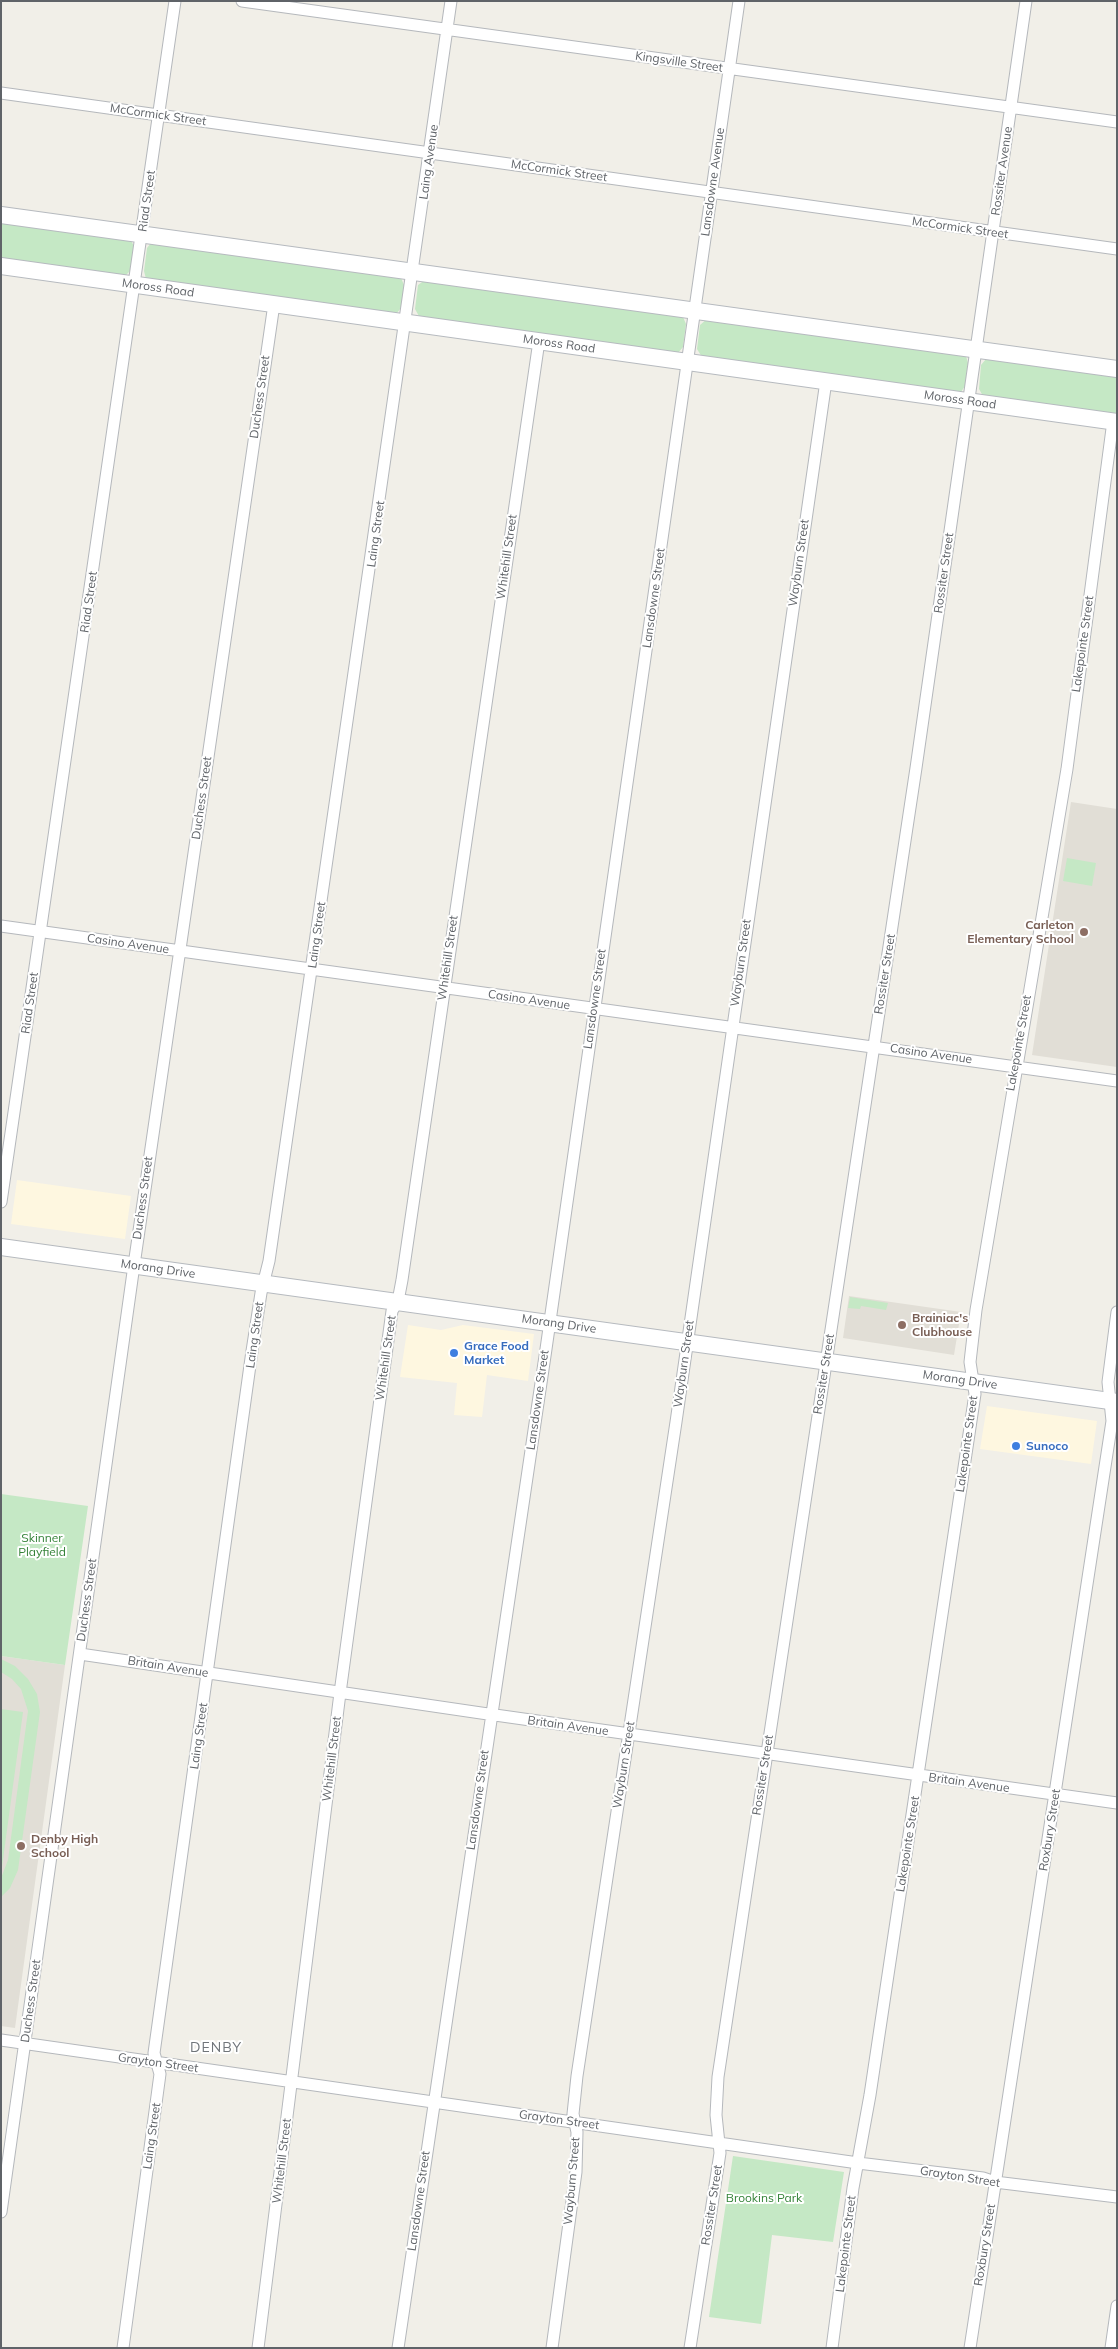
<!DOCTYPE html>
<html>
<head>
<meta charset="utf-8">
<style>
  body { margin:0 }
  #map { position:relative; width:1118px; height:2349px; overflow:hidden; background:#f1efe8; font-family:Mulish,sans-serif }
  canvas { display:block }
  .frame { position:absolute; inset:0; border:2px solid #5f6368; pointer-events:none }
</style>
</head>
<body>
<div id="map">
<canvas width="1118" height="2349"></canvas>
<div class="frame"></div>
</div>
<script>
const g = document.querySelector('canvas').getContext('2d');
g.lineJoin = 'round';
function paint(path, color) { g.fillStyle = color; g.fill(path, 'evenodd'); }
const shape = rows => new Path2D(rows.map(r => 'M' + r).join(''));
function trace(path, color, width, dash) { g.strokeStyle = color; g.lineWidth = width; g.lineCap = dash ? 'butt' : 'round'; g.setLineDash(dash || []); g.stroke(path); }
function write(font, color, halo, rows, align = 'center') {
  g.font = font + ' Mulish,sans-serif'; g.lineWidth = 4; g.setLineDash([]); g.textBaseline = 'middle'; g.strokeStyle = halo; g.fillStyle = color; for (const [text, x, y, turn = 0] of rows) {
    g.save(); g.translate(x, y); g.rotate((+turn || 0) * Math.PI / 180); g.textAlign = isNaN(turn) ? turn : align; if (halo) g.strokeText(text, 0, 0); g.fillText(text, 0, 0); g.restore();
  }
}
const commercial = shape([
  [17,1180,131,1196,125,1239,11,1224],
  [408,1325,441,1330,463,1325,534,1334,528,1381,487,1375,482,1417,454,1415,457,1383,400,1377],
  [987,1406,1097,1421,1091,1464,980,1449]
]);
const education = shape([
  [1071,802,1117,809,1117,1067,1032,1055],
  [849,1296,961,1312,954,1355,843,1338],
  [1,1656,65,1665,15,2028,1,2026]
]);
const green = shape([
  [1,221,130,239,134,246,130,271,124,277,1,260],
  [151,243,401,278,404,285,401,308,396,314,146,279,144,271,147,248],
  [425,280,683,317,686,324,683,347,678,353,420,318,415,309,418,285],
  [707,319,966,356,968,363,965,386,961,392,702,357,697,349,700,325],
  [986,359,1117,376,1117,415,983,396,979,389,981,365],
  [1067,858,1096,863,1092,886,1063,881],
  [850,1297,888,1303,886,1310,861,1306,860,1309,848,1308],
  [1,1494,88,1506,65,1665,1,1656],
  [1,1659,15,1666,28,1679,37,1694,40,1712,18,1870,10,1888,1,1897,1,1878,8,1860,28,1711,21,1689,12,1679,1,1672],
  [1,1709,23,1712,2,1867,1,1867],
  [733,2156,844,2172,833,2242,772,2235,761,2324,709,2317]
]);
const street = shape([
  [242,1,1117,122],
  [1,93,1117,249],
  [1,926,1117,1081],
  [1,1202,175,1],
  [80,1654,481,1713,1117,1803],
  [1,2040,858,2163,983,2178,995,2182,1117,2197],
  [1,2212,134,1265,274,304],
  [123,2348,160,2074,154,2053,252,1351,261,1293,269,1261,451,1],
  [258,2348,340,1693,392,1311,398,1301,402,1280,539,341],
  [398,2348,545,1356,739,1],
  [552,2348,576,2172,577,2132,573,2114,577,2076,676,1422,826,381],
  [690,2348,720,2153,716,2115,718,2077,916,768,1026,1],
  [832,2348,853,2188,870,2095,975,1394,970,1362,976,1310,1067,769,1113,421],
  [970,2348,1112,1421,1108,1382,1117,1312],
  [1111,2348,1117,2306]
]);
const secondary = shape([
  [1,215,1117,369],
  [1,266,1117,422],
  [1,1247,1117,1402]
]);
const markers = [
  [1084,932,5,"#8d6e63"],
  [902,1325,5,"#8d6e63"],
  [454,1353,5,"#3f7fe0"],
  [1016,1446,5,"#3f7fe0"],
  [21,1846,5,"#8d6e63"]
];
const streetNames = [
  ["Kingsville Street",679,62,8],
  ["McCormick Street",158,115,8],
  ["Laing Avenue",429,162,-82],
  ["McCormick Street",559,171,8],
  ["Rossiter Avenue",1002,171,-82],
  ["Lansdowne Avenue",713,182,-82],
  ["Riad Street",147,201,-82],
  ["McCormick Street",960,228,8],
  ["Moross Road",158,288,8],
  ["Moross Road",559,344,8],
  ["Duchess Street",260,397,-82],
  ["Moross Road",960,400,8],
  ["Laing Street",376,534,-82],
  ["Whitehill Street",507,557,-82],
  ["Wayburn Street",799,563,-82],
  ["Rossiter Street",944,573,-82],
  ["Lansdowne Street",654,598,-82],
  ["Riad Street",89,602,-82],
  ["Lakepointe Street",1083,644,-82],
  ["Duchess Street",202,798,-82],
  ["Laing Street",317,935,-82],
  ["Casino Avenue",128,944,8],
  ["Whitehill Street",448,958,-82],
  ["Wayburn Street",741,963,-82],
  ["Rossiter Street",885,974,-81],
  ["Lansdowne Street",595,999,-82],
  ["Casino Avenue",529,1000,8],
  ["Riad Street",30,1003,-82],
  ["Lakepointe Street",1019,1043,-80],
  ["Casino Avenue",931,1054,8],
  ["Duchess Street",143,1198,-82],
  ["Morang Drive",158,1269,8],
  ["Morang Drive",559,1324,8],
  ["Laing Street",255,1335,-82],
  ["Whitehill Street",386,1358,-82],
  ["Wayburn Street",684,1364,-82],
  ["Rossiter Street",824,1374,-81],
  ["Morang Drive",960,1380,8],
  ["Lansdowne Street",538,1400,-82],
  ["Lakepointe Street",967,1444,-82],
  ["Duchess Street",87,1600,-82],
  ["Britain Avenue",168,1667,9],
  ["Britain Avenue",568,1726,8],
  ["Laing Street",199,1736,-82],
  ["Whitehill Street",332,1759,-83],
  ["Wayburn Street",624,1765,-81],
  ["Rossiter Street",763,1775,-81],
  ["Britain Avenue",969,1783,8],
  ["Lansdowne Street",478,1800,-82],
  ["Roxbury Street",1050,1830,-81],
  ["Lakepointe Street",908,1844,-81],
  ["Duchess Street",31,2001,-82],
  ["Grayton Street",158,2063,8],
  ["Grayton Street",559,2120,8],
  ["Laing Street",152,2136,-82],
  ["Whitehill Street",282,2161,-83],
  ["Grayton Street",960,2177,9],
  ["Wayburn Street",572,2181,-85],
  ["Lansdowne Street",419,2201,-82],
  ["Rossiter Street",712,2205,-81],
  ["Lakepointe Street",846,2244,-83],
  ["Roxbury Street",985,2245,-81]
];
const educationNames = [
  ["Carleton",1074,925,"right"],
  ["Elementary School",1074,939,"right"],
  ["Brainiac's",912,1318],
  ["Clubhouse",912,1332],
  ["Denby High",31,1839],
  ["School",31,1853]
];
const shopNames = [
  ["Grace Food",464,1346],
  ["Market",464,1360],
  ["Sunoco",1026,1446]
];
const parkNames = [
  ["Skinner",42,1538],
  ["Playfield",42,1552],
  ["Brookins Park",764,2198]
];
const neighbourhoodNames = [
  ["DENBY",216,2048]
];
paint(commercial, '#fef7e0');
paint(education, '#e1ded6');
paint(green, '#c5e8c5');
trace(street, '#b5b8bc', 13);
trace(secondary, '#b6babf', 18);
trace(street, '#fff', 11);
trace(secondary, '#fff', 16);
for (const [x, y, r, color] of markers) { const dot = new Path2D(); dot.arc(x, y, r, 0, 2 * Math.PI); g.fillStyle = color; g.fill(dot); trace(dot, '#fff', 2); }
write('12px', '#5f6368', '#fff', streetNames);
write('bold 12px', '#785e54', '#fff', educationNames, 'left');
write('bold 12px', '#366cbe', '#fff', shopNames, 'left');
write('12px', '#348238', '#fff', parkNames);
g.letterSpacing = '1px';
write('14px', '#70757a', '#fff', neighbourhoodNames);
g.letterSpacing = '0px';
</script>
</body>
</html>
